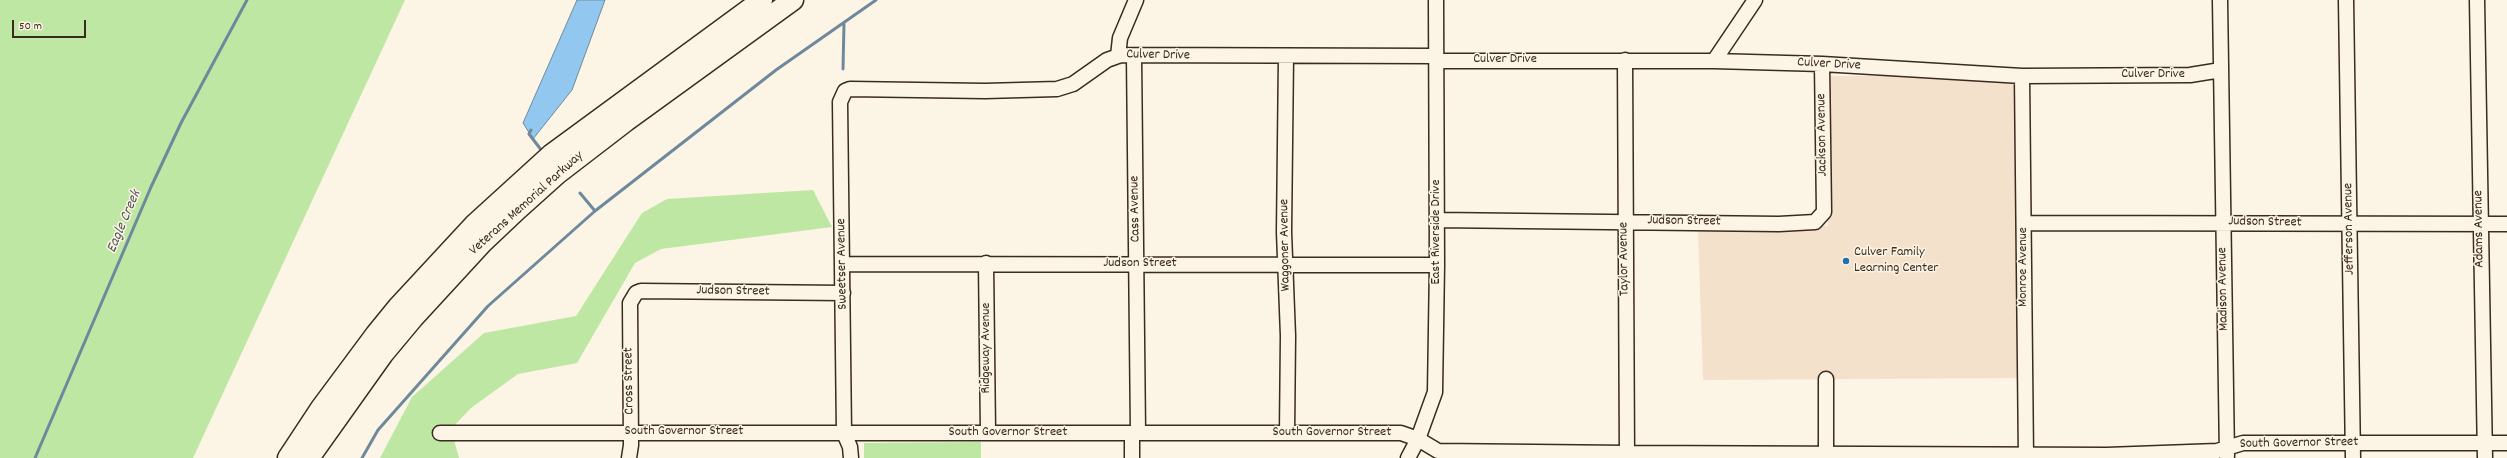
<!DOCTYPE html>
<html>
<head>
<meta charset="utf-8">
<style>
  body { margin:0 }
  #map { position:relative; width:2507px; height:458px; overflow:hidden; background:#fcf5e5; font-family:Dekko,sans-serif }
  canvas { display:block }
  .scale { position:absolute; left:12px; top:20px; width:74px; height:18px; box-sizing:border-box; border:2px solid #3b2a1e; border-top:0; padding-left:5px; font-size:12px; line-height:14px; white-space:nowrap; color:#3b2a1e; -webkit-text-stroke:3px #fcf5e5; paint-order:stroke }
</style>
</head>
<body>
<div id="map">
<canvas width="2507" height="458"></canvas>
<div class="scale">50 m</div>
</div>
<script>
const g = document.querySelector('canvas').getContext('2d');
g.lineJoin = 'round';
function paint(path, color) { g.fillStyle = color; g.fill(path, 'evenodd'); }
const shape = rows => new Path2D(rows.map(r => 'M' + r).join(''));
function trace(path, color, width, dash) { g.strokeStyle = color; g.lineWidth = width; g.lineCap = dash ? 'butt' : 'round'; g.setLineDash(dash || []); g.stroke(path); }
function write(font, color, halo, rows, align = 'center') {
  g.font = font + ' Dekko,sans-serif'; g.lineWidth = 3; g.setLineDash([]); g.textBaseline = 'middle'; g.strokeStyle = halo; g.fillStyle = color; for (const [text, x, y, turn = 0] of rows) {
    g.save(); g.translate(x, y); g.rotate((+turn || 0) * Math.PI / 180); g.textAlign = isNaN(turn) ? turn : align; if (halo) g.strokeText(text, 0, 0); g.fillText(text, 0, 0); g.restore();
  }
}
const built = shape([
  [1831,76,2022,76,2025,378,1703,380,1698,230,1828,226]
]);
const green = shape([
  [0,0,405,0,193,458,0,458],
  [813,190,832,227,661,249,635,263,577,363,518,374,471,408,451,429,459,458,380,458,412,397,484,333,576,316,642,213,667,199],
  [981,442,981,458,864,458,864,443]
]);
const water = shape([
  [577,0,605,0,572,90,533,139,523,123,577,0]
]);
const stream = shape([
  [843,69,844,23],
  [531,130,529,134,542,151],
  [580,193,595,211],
  [35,458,151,187,181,123,247,0],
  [362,458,378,430,488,306,595,211,776,70,876,0]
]);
const minor = shape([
  [2220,0,2227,456],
  [2346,0,2353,458],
  [2477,0,2485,458],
  [1118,56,1120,38,1136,0],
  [1134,56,1138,433],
  [1286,56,1284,232,1288,336,1287,433],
  [1625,60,1627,458],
  [1436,61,1714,61,1822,64,2022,76,2190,75,2221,70],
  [1714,61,1755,0],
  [2022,76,2026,458],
  [1437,220,1779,224,1815,222,1824,212,1822,64],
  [2024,223,2507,224],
  [986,263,988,433],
  [843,264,1437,265],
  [1826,379,1826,458],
  [440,433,1401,433,1418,439,1438,451,1627,453,2107,455,2217,451,2243,443,2507,443],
  [629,458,631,445,630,303,636,293,641,291,843,293],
  [851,458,850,447,844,433,840,102,845,91,850,89,985,91,1057,89,1073,84,1107,60,1121,55,1436,56],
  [1132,458,1132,434],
  [1408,458,1418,439,1435,392,1437,265,1436,0]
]);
const highway = shape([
  [288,458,321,408,376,334,398,307,474,225,552,154,762,0],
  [309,458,383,354,413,318,482,243,518,209,557,174,626,121,793,0]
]);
const markers = [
  [1846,261,4,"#1f6fb2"]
];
const streetNames = [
  ["Culver Drive",1158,56,1],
  ["Culver Drive",1505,60],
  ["Culver Drive",1829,65,3],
  ["Culver Drive",2153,75],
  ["Jackson Avenue",1823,135,-91],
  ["Veterans Memorial Parkway",527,204,-42],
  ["Cass Avenue",1136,209,-91],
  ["Judson Street",1684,222,1],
  ["Judson Street",2265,223,1],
  ["Jefferson Avenue",2350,229,-91],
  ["Adams Avenue",2480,229,-91],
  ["East Riverside Drive",1437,232,-90],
  ["Waggoner Avenue",1286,245,-91],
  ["Taylor Avenue",1625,259,-91],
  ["Sweetser Avenue",843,264,-91],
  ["Judson Street",1140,264],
  ["Monroe Avenue",2024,267,-90],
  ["Madison Avenue",2224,289,-91],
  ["Judson Street",733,292,1],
  ["Ridgeway Avenue",987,348,-90],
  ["Cross Street",630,381,-91],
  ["South Governor Street",684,432],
  ["South Governor Street",1008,433],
  ["South Governor Street",1332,433],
  ["South Governor Street",2299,444,-1]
];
const poiNames = [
  ["Culver Family",1854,253],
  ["Learning Center",1854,269]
];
const waterNames = [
  ["Eagle Creek",125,222,-67]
];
paint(built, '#f3e1cc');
paint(green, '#bee7a3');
paint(water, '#92c8f0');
trace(water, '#6f899c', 1);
trace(stream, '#6f899c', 3);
trace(minor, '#3b2a1e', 17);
trace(highway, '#3b2a1e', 23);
trace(minor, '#fcf5e5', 14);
trace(highway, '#fcf5e5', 20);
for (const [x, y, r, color] of markers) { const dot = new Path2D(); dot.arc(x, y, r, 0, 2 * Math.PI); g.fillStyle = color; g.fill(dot); trace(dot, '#fcf5e5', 1.5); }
write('14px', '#3b2a1e', '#fcf5e5', streetNames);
write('14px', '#3b2a1e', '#fcf5e5', poiNames, 'left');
write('italic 15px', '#55595d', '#fcf5e5', waterNames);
</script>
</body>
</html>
